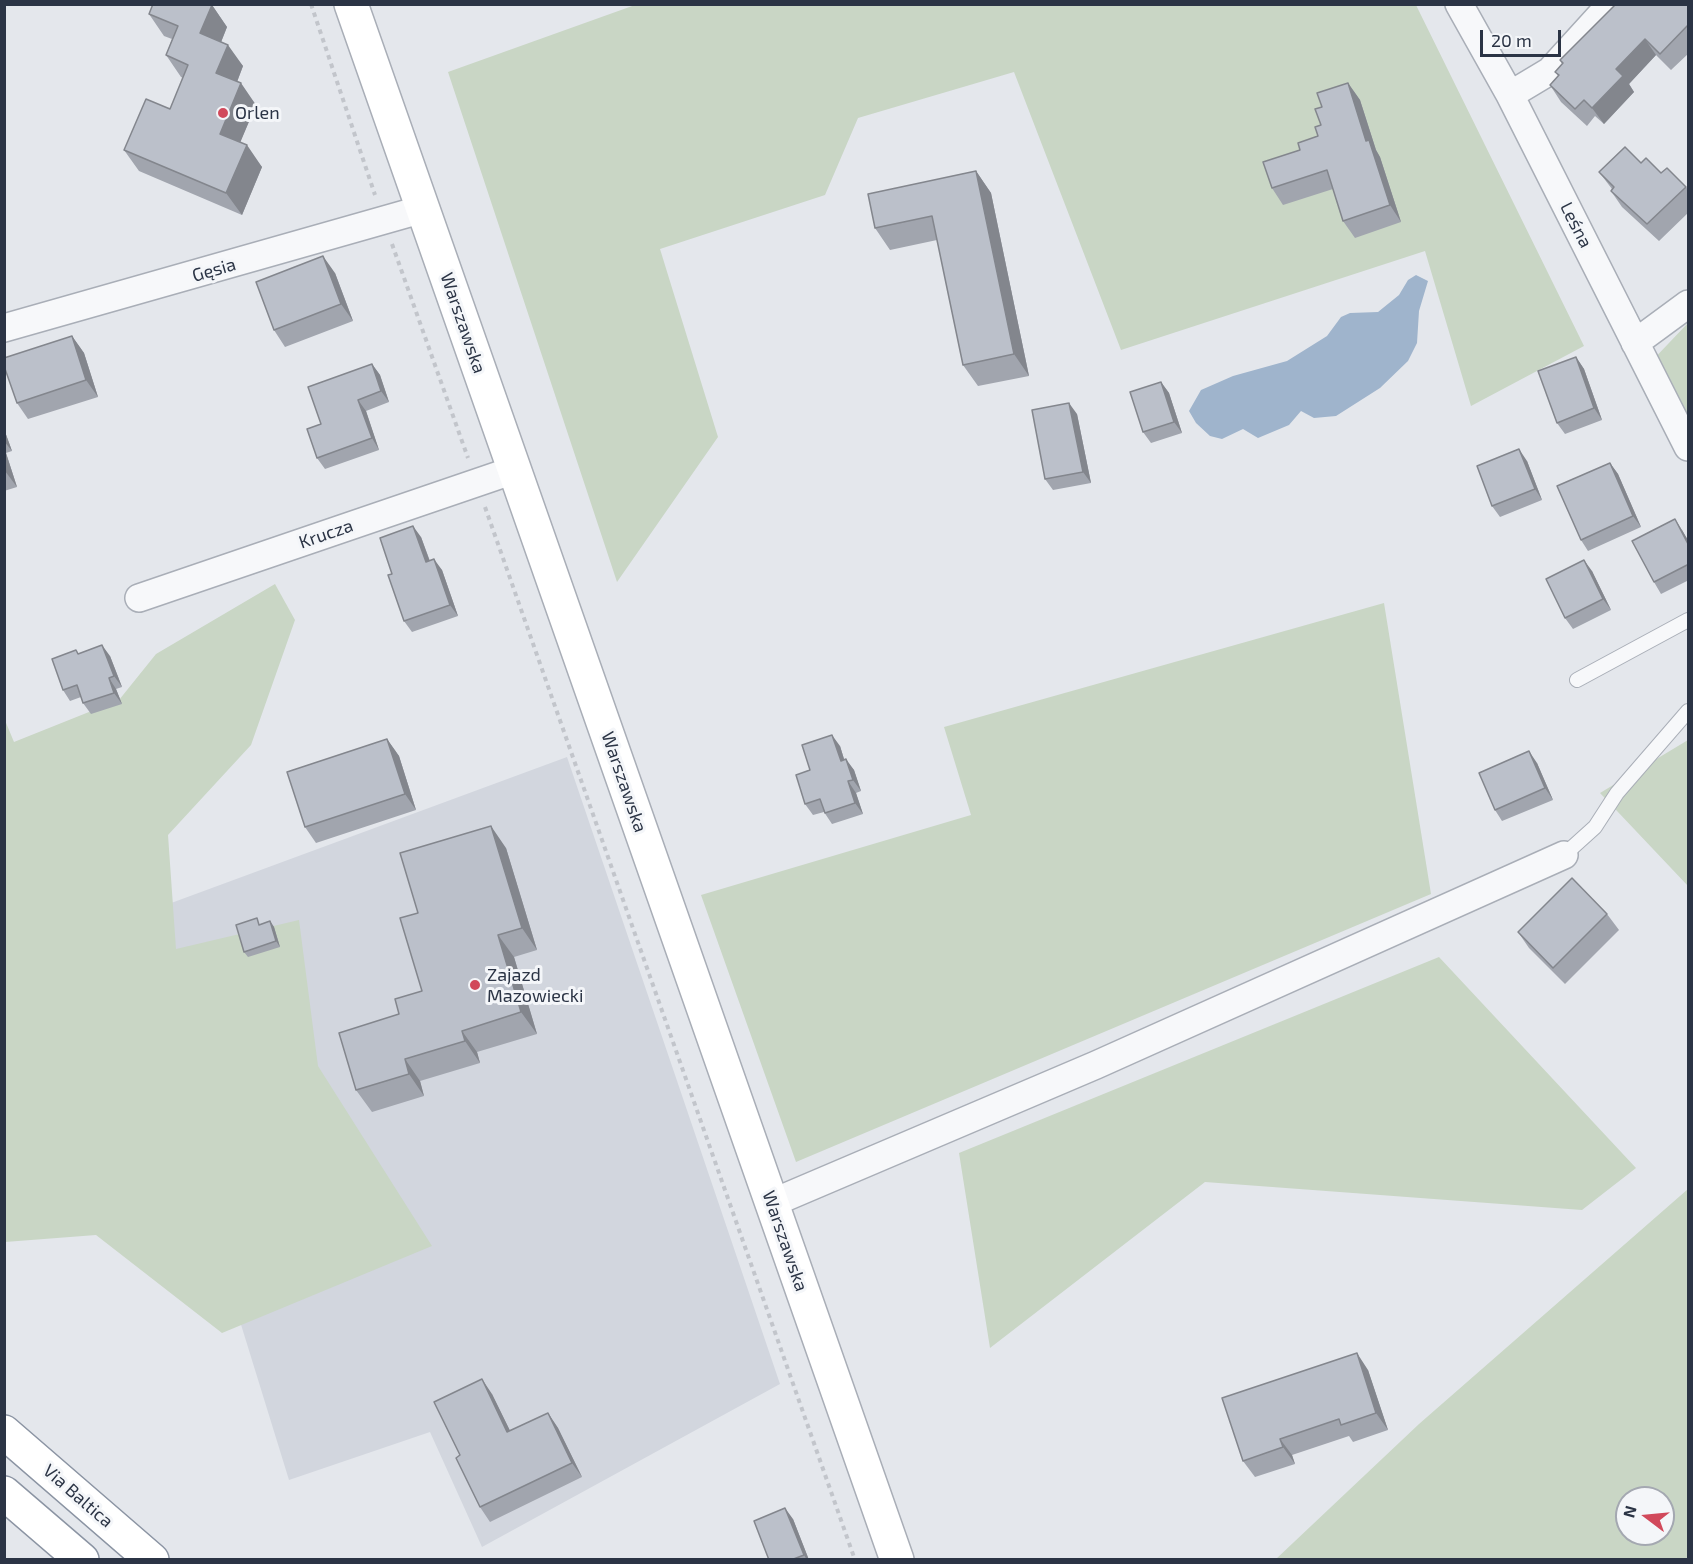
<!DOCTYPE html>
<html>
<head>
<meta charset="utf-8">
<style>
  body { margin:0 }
  #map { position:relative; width:1693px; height:1564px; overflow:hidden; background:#e4e7ec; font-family:"Exo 2",sans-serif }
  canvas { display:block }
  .frame { position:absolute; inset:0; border:6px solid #2b3445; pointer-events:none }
  .north { position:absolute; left:1615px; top:1486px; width:60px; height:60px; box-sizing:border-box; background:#f4f6f9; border:2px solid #a4a8b1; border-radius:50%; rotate:286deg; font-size:16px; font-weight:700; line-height:24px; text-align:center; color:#2b3445 }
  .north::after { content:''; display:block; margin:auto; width:21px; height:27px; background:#d1495b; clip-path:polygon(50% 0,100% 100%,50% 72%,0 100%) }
  .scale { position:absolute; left:1480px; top:30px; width:81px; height:27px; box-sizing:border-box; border:3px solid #2b3445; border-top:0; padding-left:8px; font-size:18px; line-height:21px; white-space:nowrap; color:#2b3445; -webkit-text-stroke:4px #f4f6f9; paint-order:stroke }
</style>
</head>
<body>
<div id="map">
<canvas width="1693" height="1564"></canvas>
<div class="frame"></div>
<div class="north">N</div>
<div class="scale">20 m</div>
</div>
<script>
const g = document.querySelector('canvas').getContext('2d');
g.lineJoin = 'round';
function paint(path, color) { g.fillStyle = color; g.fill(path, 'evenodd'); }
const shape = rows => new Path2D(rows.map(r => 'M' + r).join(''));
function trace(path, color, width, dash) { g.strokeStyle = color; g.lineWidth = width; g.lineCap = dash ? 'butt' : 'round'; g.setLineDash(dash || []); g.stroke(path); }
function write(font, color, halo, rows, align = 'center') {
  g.font = font + ' "Exo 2",sans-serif'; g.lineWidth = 6; g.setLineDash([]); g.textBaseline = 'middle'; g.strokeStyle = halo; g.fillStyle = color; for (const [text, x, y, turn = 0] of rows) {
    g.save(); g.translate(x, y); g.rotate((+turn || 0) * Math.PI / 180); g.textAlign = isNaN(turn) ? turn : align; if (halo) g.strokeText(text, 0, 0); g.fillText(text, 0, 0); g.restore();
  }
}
const built = shape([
  [567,757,780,1384,482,1547,430,1432,289,1480,117,923]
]);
const green = shape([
  [635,5,1416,5,1584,346,1471,406,1425,251,1121,350,1014,72,858,118,825,195,660,249,718,437,617,582,448,72],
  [1688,323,1688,446,1648,365],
  [275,584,295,620,251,745,168,835,176,949,299,920,318,1066,432,1246,222,1333,96,1235,5,1242,4,718,14,742,119,700,156,654],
  [1384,603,1431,894,796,1162,701,895,971,815,944,727],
  [1688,740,1688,886,1600,793],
  [1439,957,1636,1168,1582,1210,1205,1182,990,1348,959,1153],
  [1688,1189,1688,1559,1276,1559,1419,1424],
  [1627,1498,1663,1498,1663,1534,1627,1534]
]);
const water = shape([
  [1416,275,1428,281,1419,311,1417,343,1408,361,1380,388,1336,416,1314,418,1301,411,1289,425,1258,438,1243,429,1222,439,1210,436,1196,423,1189,411,1201,390,1233,376,1287,361,1327,336,1341,317,1350,313,1378,312,1399,295,1408,280]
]);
const path = shape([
  [311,4,375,195],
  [392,244,468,458],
  [485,507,855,1560]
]);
const lane = shape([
  [1577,680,1688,620],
  [1564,855,1595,827,1617,793,1688,711]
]);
const street = shape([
  [1459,4,1510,95,1688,447],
  [1510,95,1550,71,1611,4],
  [4,328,423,209],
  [1635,343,1688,304],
  [139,598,514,470],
  [772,1203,1096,1065,1564,855]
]);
const secondary = shape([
  [351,4,897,1560]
]);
const highway = shape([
  [4,1432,152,1560],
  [4,1493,82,1560]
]);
const wall = shape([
  [1689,4,1689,53,1671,70,1656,55,1629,84,1634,92,1604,124,1595,116,1587,126,1561,102,1550,85,1558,76,1555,72,1562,64,1560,60],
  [212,5,227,27,221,42,243,66,237,82,256,105,240,142,262,167,242,215,139,171,124,150,170,109,183,78,181,77,166,55,172,39,164,36,149,14],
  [1348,83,1360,100,1376,150,1380,157,1401,222,1355,238,1343,221,1333,189,1283,205,1272,188,1300,150,1318,136,1321,125,1322,107],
  [1641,163,1686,187,1689,191,1689,212,1659,241,1622,207,1611,191,1612,189,1599,172],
  [976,171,991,193,1029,376,978,386,963,365,937,240,890,250,875,228],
  [335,273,353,321,285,347,274,330],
  [72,336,84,353,98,397,28,419,17,403],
  [1576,357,1584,369,1602,420,1565,434,1557,423],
  [372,364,380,375,389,402,366,411,379,450,325,469,317,458,321,424],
  [1161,382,1169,393,1182,433,1151,443,1143,432],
  [1077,414,1091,483,1053,490,1045,479],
  [4,429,12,451,6,453,17,487,4,491],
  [1527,461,1542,500,1500,517,1492,506],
  [1610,463,1618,474,1641,527,1588,551,1581,540],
  [1682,530,1689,542,1689,580,1661,594,1654,582],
  [421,537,430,561,442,570,458,616,412,632,404,621,392,574],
  [1592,571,1611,610,1573,629,1565,618],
  [76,650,79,654,110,656,122,687,116,689,122,704,91,714,83,703,81,697,70,701,63,690],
  [387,739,399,756,416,810,316,843,305,827],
  [840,746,844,759,854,770,861,791,856,793,863,814,832,824,824,812,813,815,805,804,810,770],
  [1537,763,1553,800,1502,821,1495,810],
  [506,848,537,950,514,957,537,1034,477,1052,480,1063,420,1081,424,1096,372,1112,356,1090,399,1014,422,991,418,913],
  [1607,914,1619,930,1565,984,1529,948,1518,932],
  [270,921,274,927,280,947,248,957,244,952,261,924],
  [1368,1370,1388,1430,1353,1442,1349,1436,1292,1455,1295,1464,1255,1477,1243,1461],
  [492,1394,510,1431,548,1413,558,1428,582,1477,490,1522,480,1507,460,1455],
  [793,1519,809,1560,769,1560]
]);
const shadedWall = shape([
  [212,5,227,27,216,55,200,33],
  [1645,39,1656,55,1629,84,1634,92,1604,124,1592,108,1616,69],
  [228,45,243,66,232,95,216,73],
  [241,83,256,105,235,155,220,134],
  [1348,83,1360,100,1376,150,1380,157,1401,222,1390,205,1366,141],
  [247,145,262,167,242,215,226,193],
  [976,171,991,193,1029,376,1014,354],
  [323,256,335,273,353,321,341,304],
  [72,336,84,353,98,397,86,380],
  [1576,357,1584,369,1602,420,1594,408],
  [372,364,380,375,389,402,381,391],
  [1161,382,1169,393,1182,433,1174,422],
  [358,400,366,411,379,450,372,438],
  [1069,403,1077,414,1091,483,1083,472],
  [4,429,12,451,4,441],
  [1519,449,1527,461,1542,500,1535,489],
  [4,452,6,453,17,487,5,471],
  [1610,463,1618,474,1641,527,1633,516],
  [1675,519,1682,530,1689,542,1689,546],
  [413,526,421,537,434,573,426,562],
  [434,559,442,570,458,616,450,605],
  [1584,560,1592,571,1611,610,1603,599],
  [102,645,110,656,122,687,114,676],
  [109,678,116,689,122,704,114,693],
  [832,735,840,746,848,772,841,761],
  [387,739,399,756,416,810,405,794],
  [1529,751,1537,763,1553,800,1545,788],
  [846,759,854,770,861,791,853,780],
  [848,781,856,793,863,814,855,803],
  [491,826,506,848,537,950,522,928],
  [270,921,274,927,280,947,276,941],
  [498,935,514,957,537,1034,521,1012],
  [462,1031,477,1052,480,1063,465,1041],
  [405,1059,420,1081,424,1096,409,1074],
  [1357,1353,1368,1370,1388,1430,1376,1413],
  [482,1379,492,1394,518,1447,507,1432],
  [548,1413,558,1428,582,1477,572,1463],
  [1280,1439,1292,1455,1295,1464,1283,1447],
  [785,1508,793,1519,809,1560,807,1560,804,1555]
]);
const building = shape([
  [153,4,212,5,200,33,228,45,216,73,241,83,220,134,247,145,226,193,124,150,146,99,170,109,188,65,166,55,178,26,149,14,153,4],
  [1616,4,1689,4,1689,24,1660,54,1645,39,1616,69,1623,76,1592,108,1584,100,1575,109,1550,85,1559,75,1555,72,1563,63,1560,60,1616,4],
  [1348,83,1366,141,1369,140,1390,205,1343,221,1327,170,1272,188,1263,162,1300,150,1298,143,1318,136,1315,127,1321,125,1315,109,1322,107,1317,93,1348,83],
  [1625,147,1641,163,1646,158,1661,173,1667,168,1686,187,1647,224,1611,191,1614,187,1599,172,1625,147],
  [976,171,1014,354,963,365,932,216,875,228,868,194,976,171],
  [323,256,341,304,274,330,256,282,323,256],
  [72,336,86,380,17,403,4,366,4,358,72,336],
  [1576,357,1594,408,1557,423,1538,371,1576,357],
  [372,364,381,391,358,400,372,438,317,458,307,429,321,424,308,387,372,364],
  [1161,382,1174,422,1143,432,1130,392,1161,382],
  [1069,403,1083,472,1045,479,1032,410,1069,403],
  [1519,449,1535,489,1492,506,1477,466,1519,449],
  [1610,463,1633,516,1581,540,1557,486,1610,463],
  [1675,519,1689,546,1689,564,1654,582,1632,541,1675,519],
  [413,526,426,562,434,559,450,605,404,621,388,575,392,574,380,538,413,526],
  [1584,560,1603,599,1565,618,1546,579,1584,560],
  [102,645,114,676,109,678,114,693,83,703,77,685,63,690,52,659,76,650,78,654,102,645],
  [832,735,841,761,846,759,853,780,848,781,855,803,825,813,820,799,805,804,796,775,810,770,802,745,832,735],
  [387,739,405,794,305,827,287,772,387,739],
  [1529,751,1545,788,1495,810,1479,773,1529,751],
  [491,826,522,928,498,935,521,1012,462,1031,465,1041,405,1059,409,1074,356,1090,339,1033,399,1014,395,999,422,991,400,918,418,913,400,853,491,826],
  [1572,878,1607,914,1553,968,1518,932,1572,878],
  [257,918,259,925,270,921,276,941,244,952,236,925,257,918],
  [1357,1353,1376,1413,1341,1425,1339,1419,1280,1439,1283,1447,1243,1461,1222,1398,1357,1353],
  [482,1379,507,1432,548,1413,572,1463,480,1507,456,1458,460,1455,434,1402,482,1379],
  [785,1508,804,1555,791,1560,769,1560,754,1521,785,1508]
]);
const markers = [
  [223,113,6,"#d1495b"],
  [475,985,6,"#d1495b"]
];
const poiNames = [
  ["Orlen",235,113],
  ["Zajazd",487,975],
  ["Mazowiecki",487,996]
];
const streetNames = [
  ["Leśna",1576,225,63],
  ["Gęsia",214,270,-16],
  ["Warszawska",463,323,71],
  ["Krucza",326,534,-19],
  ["Warszawska",624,782,71],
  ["Warszawska",785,1241,71],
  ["Via Baltica",78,1496,41]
];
paint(built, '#d2d6de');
paint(green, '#c9d6c5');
paint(water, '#9fb4cc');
trace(lane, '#a9aeb7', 16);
trace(street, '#a9aeb7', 30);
trace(secondary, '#a9aeb7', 36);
trace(highway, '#8b94a3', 36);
trace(path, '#c2c5cb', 4, [4.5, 4.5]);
trace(lane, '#f7f8fa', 14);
trace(street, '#f7f8fa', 27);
trace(secondary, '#fff', 33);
trace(highway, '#fff', 33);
paint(wall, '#a1a5ae');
paint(shadedWall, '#83868d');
paint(building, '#bbc0ca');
trace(building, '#83868d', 1.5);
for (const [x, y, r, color] of markers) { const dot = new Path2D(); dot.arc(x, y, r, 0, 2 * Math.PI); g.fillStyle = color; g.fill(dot); trace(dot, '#f4f6f9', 2); }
write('18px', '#2b3445', '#f4f6f9', poiNames, 'left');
write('18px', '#2b3445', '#f4f6f9', streetNames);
</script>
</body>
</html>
